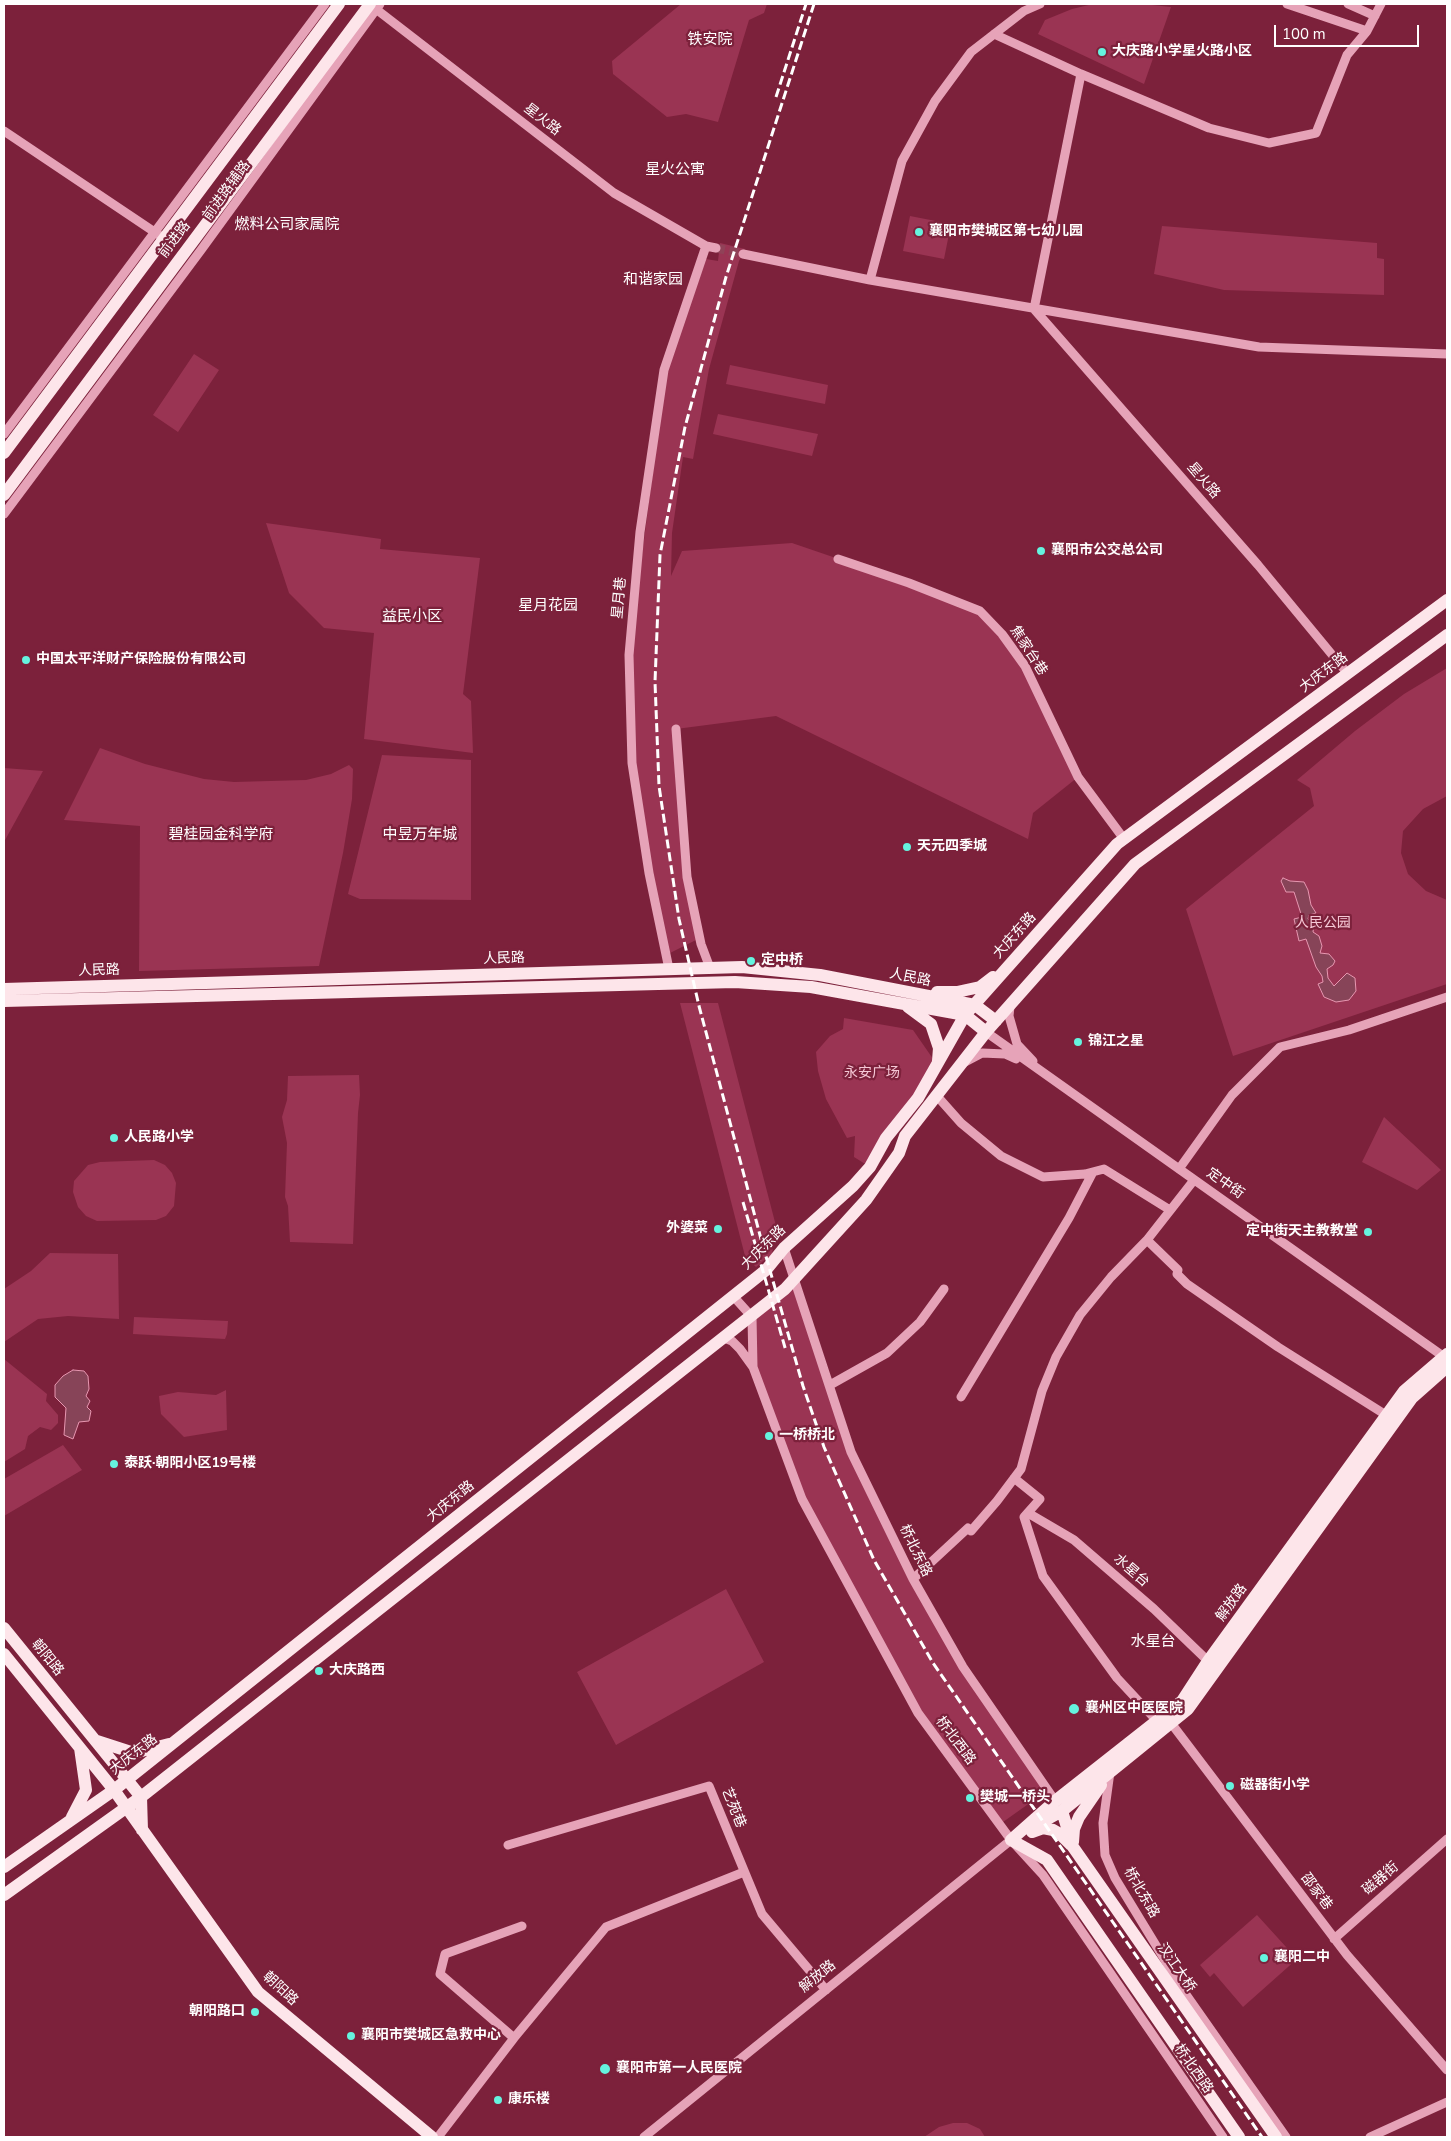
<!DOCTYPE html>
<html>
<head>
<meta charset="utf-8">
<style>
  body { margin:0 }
  #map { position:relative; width:1451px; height:2141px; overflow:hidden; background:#7c213b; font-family:"Nunito Sans",sans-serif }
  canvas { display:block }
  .frame { position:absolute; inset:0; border:5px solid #fff; pointer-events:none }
  .scale { position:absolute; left:1274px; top:25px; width:145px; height:22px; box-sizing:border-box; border:2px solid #fff; border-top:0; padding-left:6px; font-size:15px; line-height:18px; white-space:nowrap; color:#fff; -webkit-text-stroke:4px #7c213b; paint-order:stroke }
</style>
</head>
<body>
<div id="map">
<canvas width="1451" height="2141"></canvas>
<div class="frame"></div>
<div class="scale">100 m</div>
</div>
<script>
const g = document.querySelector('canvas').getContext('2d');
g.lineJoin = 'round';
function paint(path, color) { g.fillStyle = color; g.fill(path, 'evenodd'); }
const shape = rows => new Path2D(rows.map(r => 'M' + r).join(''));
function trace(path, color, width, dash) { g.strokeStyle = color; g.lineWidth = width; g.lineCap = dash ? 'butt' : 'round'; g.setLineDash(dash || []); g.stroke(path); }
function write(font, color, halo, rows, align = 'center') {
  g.font = font + ' "Nunito Sans","Noto Sans SC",sans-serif'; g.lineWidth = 4.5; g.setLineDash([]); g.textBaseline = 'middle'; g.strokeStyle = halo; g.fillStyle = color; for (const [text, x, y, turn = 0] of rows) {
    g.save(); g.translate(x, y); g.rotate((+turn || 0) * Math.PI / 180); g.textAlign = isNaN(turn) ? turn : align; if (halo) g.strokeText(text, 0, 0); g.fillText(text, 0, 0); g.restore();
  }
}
const green = shape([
  [681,4,767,4,764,13,749,20,718,122,686,114,667,117,613,74,612,61],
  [1093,4,1143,4,1171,7,1144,84,1038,34,1045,20,1072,9],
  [910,216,951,224,944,259,903,251],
  [1162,226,1377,243,1377,258,1384,259,1384,295,1224,290,1154,274],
  [720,243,745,249,739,261,709,369,693,459,683,457,672,533,671,576,682,551,792,543,909,583,980,611,1025,666,1078,777,1033,813,1028,839,776,716,676,729,687,877,700,938,666,955,632,763,629,655,666,371,706,259,718,261],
  [194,354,219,370,178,432,153,415],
  [730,365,828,385,825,404,726,384],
  [718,414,818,434,812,456,713,434],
  [266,523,381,539,380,549,480,558,463,694,471,701,473,753,364,739,374,633,324,628,289,593],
  [1447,668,1447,796,1423,809,1403,831,1401,853,1408,874,1426,891,1447,900,1447,984,1233,1056,1186,909,1314,806,1310,788,1297,780,1355,731,1404,694],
  [100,748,145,764,204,779,234,782,306,780,331,774,349,765,353,769,352,799,343,853,319,966,139,971,140,826,64,820],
  [382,755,471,760,471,900,360,899,348,894],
  [4,768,43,771,4,842],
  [680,1003,718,1003,776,1226,772,1254,756,1267,745,1256],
  [844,1018,913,1030,938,1066,870,1167,854,1157,855,1136,847,1138,826,1099,818,1071,816,1052,830,1036,843,1029],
  [359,1075,360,1095,358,1113,353,1244,290,1242,288,1206,285,1197,287,1143,282,1117,287,1100,288,1076],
  [1384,1117,1441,1170,1417,1190,1362,1162],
  [154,1160,165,1165,172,1173,176,1183,174,1206,166,1216,156,1220,97,1221,86,1216,78,1207,73,1192,74,1181,88,1165,100,1162],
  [50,1253,118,1254,119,1319,68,1316,38,1319,4,1342,4,1289,31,1271],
  [794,1279,851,1452,963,1667,1048,1790,1003,1822,920,1716,802,1499,753,1367,752,1317],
  [134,1317,228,1321,227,1334,225,1339,133,1334],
  [4,1359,47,1394,46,1401,58,1415,58,1423,51,1430,40,1427,28,1436,25,1449,4,1462],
  [226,1390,227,1430,184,1437,161,1414,159,1396,178,1392,216,1395],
  [63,1445,82,1470,4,1516,4,1479],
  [726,1589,764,1662,616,1745,577,1672],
  [1257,1915,1297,1959,1243,2007,1214,1973,1210,1977,1200,1965],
  [953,2123,967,2123,980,2129,985,2137,924,2137,939,2127]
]);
const water = shape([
  [1283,878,1290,881,1304,882,1308,890,1311,905,1316,913,1309,915,1308,919,1314,925,1313,932,1319,936,1322,946,1320,953,1329,954,1335,961,1333,965,1327,969,1328,978,1334,986,1347,973,1355,978,1356,991,1349,1000,1336,1002,1324,997,1318,984,1323,982,1322,976,1316,967,1306,939,1299,941,1294,919,1302,917,1294,892,1286,892,1281,881,1283,878],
  [73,1370,84,1371,88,1376,89,1389,86,1396,90,1401,87,1407,91,1411,89,1421,79,1422,73,1439,64,1435,66,1408,55,1397,55,1385,63,1376,73,1370]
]);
const minorTunnel = shape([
  [716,248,743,254]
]);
const minor = shape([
  [1287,4,1367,31,1381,4],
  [1348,4,1375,16],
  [372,6,614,193,706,246],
  [994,34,1081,74],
  [4,131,159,235],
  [743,254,870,280,1259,347,1447,354],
  [870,280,902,161,935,101,971,52,1024,11,1040,4],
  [4,434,325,4],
  [4,514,201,250,380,4],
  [838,559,909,583,980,611,1002,634,1025,666,1078,777,1124,839],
  [1348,674,1258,565,1034,309,1081,74,1209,128,1269,143,1316,133,1347,55,1367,31],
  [676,729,687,877,701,944,710,968],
  [669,969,649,873,632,763,629,655,640,532,664,370,706,246,716,248],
  [1010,1006,1009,1016,1017,1044,1033,1061],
  [986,1032,1447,1359],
  [965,1062,982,1053,1005,1054,1016,1059],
  [937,1096,961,1123,1001,1156,1043,1177,1085,1174,1104,1169,1170,1210],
  [1179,1169,1232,1095,1280,1047,1349,1030,1447,997],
  [1147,1240,1178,1270,1177,1274,1187,1284,1278,1347,1386,1415],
  [784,1248,851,1452,913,1579,963,1667,1058,1805],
  [734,1297,752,1317,753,1367,802,1499,918,1713,1011,1840,1043,1875,1223,2137],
  [724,1338,732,1341,740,1349,753,1367],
  [830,1385,887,1353,920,1322,944,1289],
  [961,1397,1069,1218,1093,1172],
  [1014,1478,1040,1499,1024,1517,1043,1576,1117,1678,1157,1721],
  [1028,1513,1074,1540,1154,1609,1208,1661],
  [913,1579,968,1528,971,1531,997,1501,1021,1469,1042,1391,1056,1357,1080,1315,1111,1277,1147,1240,1194,1180],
  [1171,1723,1347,1955,1447,2070],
  [1110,1772,1103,1823,1105,1855,1115,1878,1185,1993,1286,2137],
  [508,1845,709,1786,762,1914,826,1990],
  [1334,1939,1447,1839],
  [514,2038,606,1927,744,1872],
  [438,2137,514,2038,440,1974,445,1954,522,1926],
  [644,2137,1011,1840],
  [1370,2137,1447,2102]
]);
const major = shape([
  [4,453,339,4],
  [4,495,370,4],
  [4,989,742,967,820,975,975,1005,996,1021],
  [937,992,957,992,980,987,993,977],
  [4,1001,735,982,811,987,965,1015,986,1032],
  [908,1007,931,1024,939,1048,938,1061],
  [4,1628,141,1797,142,1830],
  [4,1654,114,1790,258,1992,432,2137],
  [97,1741,134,1753,169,1744],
  [1062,1811,1073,1847,1276,2137],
  [72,1817,86,1790,80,1748],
  [1033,1827,1062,1811,1188,1709,1412,1398,1447,1367],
  [1032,1832,1043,1828,1053,1830,1060,1834,1071,1845],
  [1011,1840,1055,1801,1182,1701,1208,1661,1404,1391,1447,1354],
  [1011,1840,1047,1860,1239,2137],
  [1073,1842,1074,1829,1079,1817,1101,1785],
  [4,1867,114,1790,766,1270,784,1248,853,1186,870,1167,886,1138,918,1098,965,1015,1117,844,1447,600],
  [4,1895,141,1797,785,1289,866,1200,899,1153,905,1136,986,1032,1135,864,1447,635]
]);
const rail = shape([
  [814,4,726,277,685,427,660,555,655,682,659,786,679,919,699,1006,761,1239,803,1386,824,1447,874,1560,933,1663,1262,2137],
  [776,97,806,4],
  [743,1202,786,1351]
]);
const markers = [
  [1102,52,5,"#65f3de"],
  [919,232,5,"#65f3de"],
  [1041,551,5,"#65f3de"],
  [26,660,5,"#65f3de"],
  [907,847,5,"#65f3de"],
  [751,961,5,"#65f3de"],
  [1078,1042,5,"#65f3de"],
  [114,1138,5,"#65f3de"],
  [718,1229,5,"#65f3de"],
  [1368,1232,5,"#65f3de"],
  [769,1436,5,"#65f3de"],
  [114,1464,5,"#65f3de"],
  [319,1671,5,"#65f3de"],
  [1074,1709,6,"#65f3de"],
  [1230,1786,5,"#65f3de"],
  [970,1798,5,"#65f3de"],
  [1264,1958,5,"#65f3de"],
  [255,2012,5,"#65f3de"],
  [351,2036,5,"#65f3de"],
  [605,2069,6,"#65f3de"],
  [498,2100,5,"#65f3de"]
];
const poiNames = [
  ["大庆路小学星火路小区",1112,52],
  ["襄阳市樊城区第七幼儿园",929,232],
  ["襄阳市公交总公司",1051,551],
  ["中国太平洋财产保险股份有限公司",36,660],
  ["天元四季城",917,847],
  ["定中桥",761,961],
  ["锦江之星",1088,1042],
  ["人民路小学",124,1138],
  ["外婆菜",708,1229,"right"],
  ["定中街天主教教堂",1358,1232,"right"],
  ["一桥桥北",779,1436],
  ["泰跃·朝阳小区19号楼",124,1464],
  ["大庆路西",329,1671],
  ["襄州区中医医院",1085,1709],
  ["磁器街小学",1240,1786],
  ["樊城一桥头",980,1798],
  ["襄阳二中",1274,1958],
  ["朝阳路口",245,2012,"right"],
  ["襄阳市樊城区急救中心",361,2036],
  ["襄阳市第一人民医院",616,2069],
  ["康乐楼",508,2100]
];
const streetNames = [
  ["星火路",542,120,38],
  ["前进路辅路",227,191,-54],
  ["前进路",175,240,-53],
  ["星火路",1203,481,49],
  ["星月巷",620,598,-85],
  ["焦家台巷",1028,651,57],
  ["大庆东路",1324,673,-37],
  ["大庆东路",1015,936,-48],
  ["人民路",504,959,-2],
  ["人民路",99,971,-2],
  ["人民路",910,978,11],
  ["定中街",1225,1184,35],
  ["大庆东路",764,1248,-45],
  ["大庆东路",451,1502,-39],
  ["桥北东路",915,1551,64],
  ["水星台",1131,1571,41],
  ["解放路",1232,1603,-54],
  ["朝阳路",47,1658,51],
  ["桥北西路",955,1741,53],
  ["大庆东路",134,1755,-38],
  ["艺苑巷",733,1808,68],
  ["磁器街",1381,1879,-41],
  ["邵家巷",1316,1892,53],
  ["桥北东路",1141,1893,60],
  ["汉江大桥",1176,1968,55],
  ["解放路",818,1977,-39],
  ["朝阳路",280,1989,43],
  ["桥北西路",1193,2069,55]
];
const parkNames = [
  ["人民公园",1323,924],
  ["永安广场",872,1074]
];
const neighbourhoodNames = [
  ["铁安院",710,40],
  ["星火公寓",675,170],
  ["燃料公司家属院",287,225],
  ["和谐家园",653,280],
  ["星月花园",548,606],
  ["益民小区",412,617],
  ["碧桂园金科学府",221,835],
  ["中昱万年城",420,835],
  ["水星台",1153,1642]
];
paint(green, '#9a3453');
paint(water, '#874458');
trace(water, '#e797b1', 1);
trace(minorTunnel, '#904258', 9, [9, 4.5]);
trace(minor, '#e6a3b8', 9);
trace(major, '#fde5ea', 12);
trace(rail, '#fff', 3, [9, 4]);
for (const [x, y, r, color] of markers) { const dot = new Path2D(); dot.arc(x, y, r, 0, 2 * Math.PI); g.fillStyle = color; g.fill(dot); trace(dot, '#7c213b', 2); }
write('bold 14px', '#fff', '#7c213b', poiNames, 'left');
write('14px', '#fff', '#7c213b', streetNames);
write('14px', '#f5c7d5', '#7c213b', parkNames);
write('15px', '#fff', '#7c213b', neighbourhoodNames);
</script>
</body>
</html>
